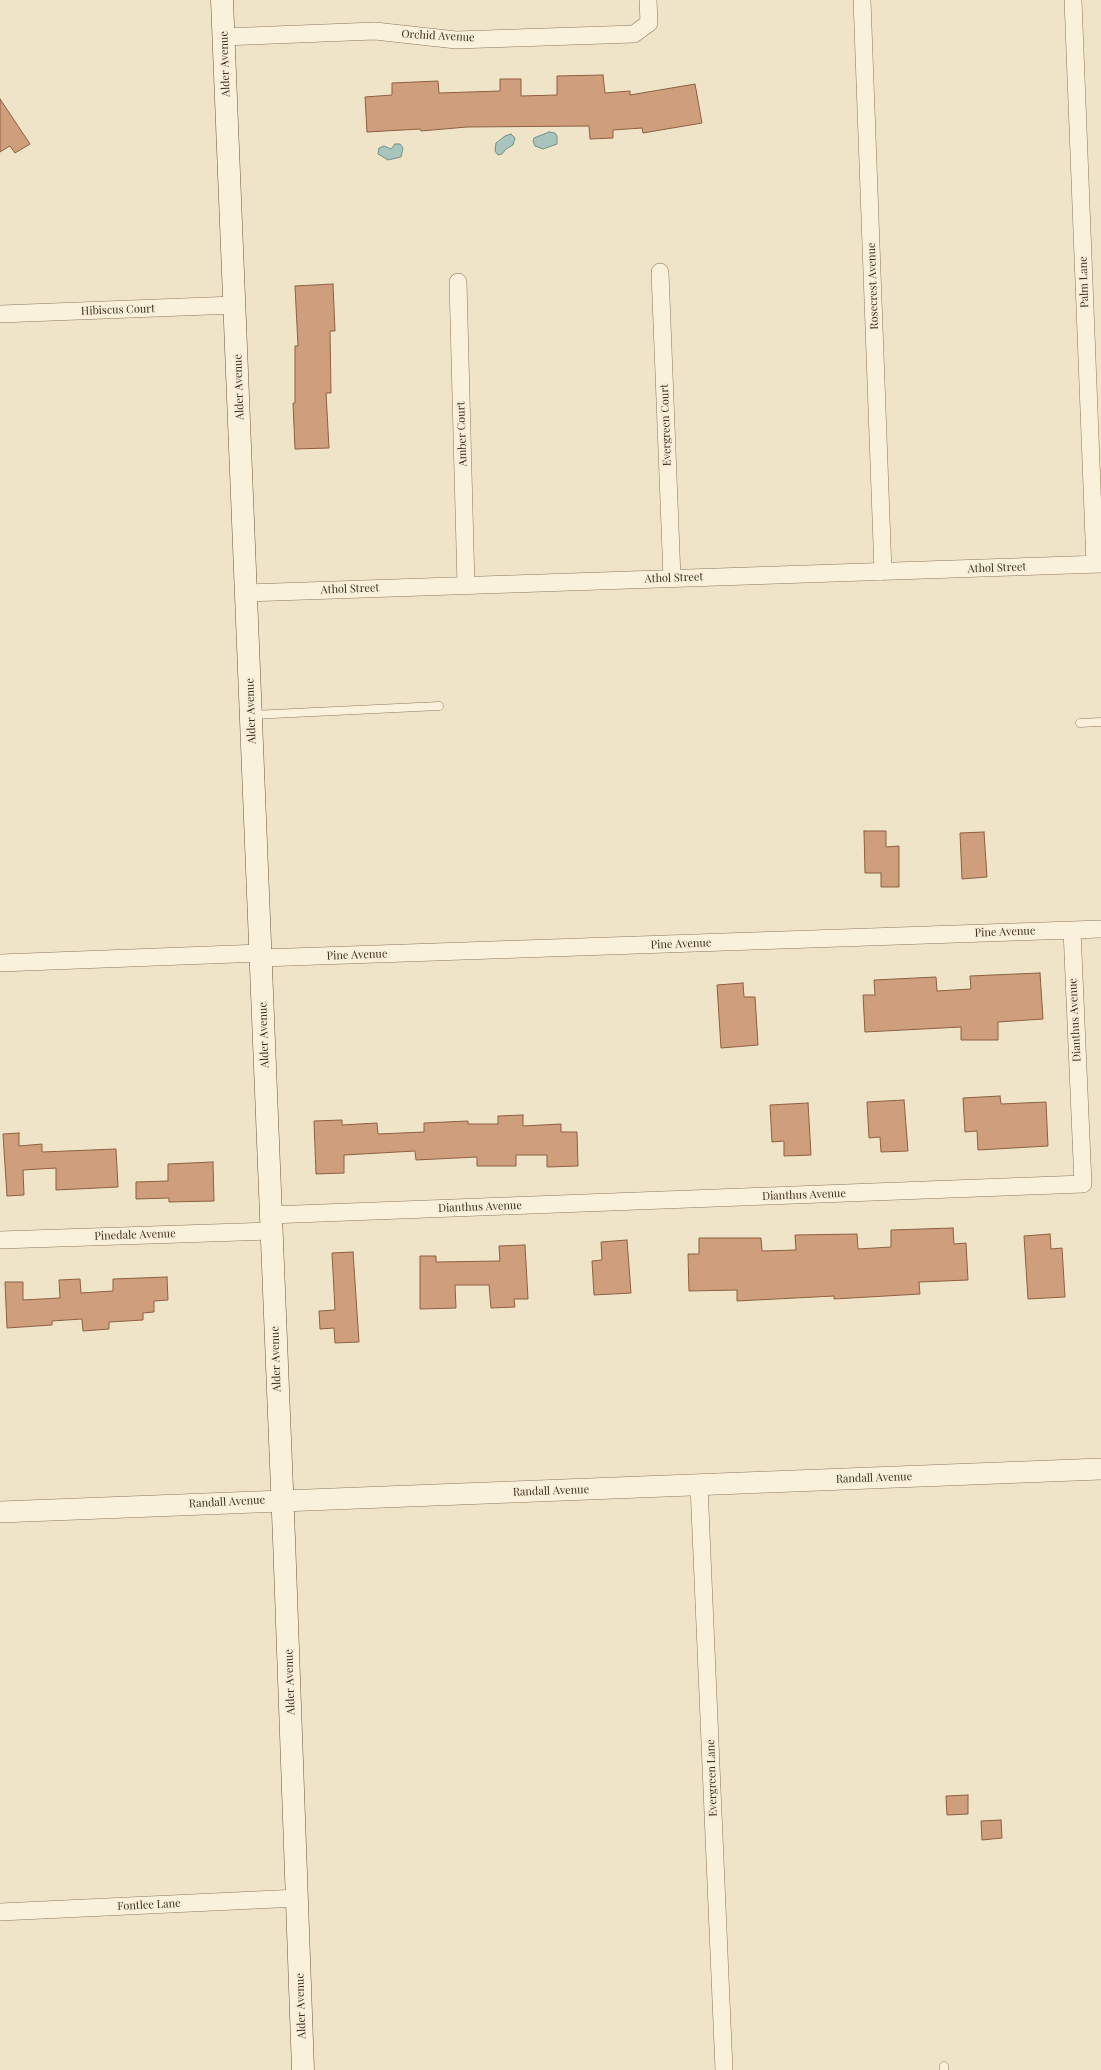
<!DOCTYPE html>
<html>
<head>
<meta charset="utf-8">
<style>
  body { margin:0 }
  canvas { display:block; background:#f0e4c8 }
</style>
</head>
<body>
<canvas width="1101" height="2070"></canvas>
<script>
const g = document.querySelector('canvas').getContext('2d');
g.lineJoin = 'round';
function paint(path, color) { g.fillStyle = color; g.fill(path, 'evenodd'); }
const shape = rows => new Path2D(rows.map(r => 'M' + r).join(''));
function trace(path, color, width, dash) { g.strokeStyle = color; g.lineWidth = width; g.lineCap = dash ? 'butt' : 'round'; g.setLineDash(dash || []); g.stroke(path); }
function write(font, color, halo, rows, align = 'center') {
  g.font = font + ' "Playfair Display",serif'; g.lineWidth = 3.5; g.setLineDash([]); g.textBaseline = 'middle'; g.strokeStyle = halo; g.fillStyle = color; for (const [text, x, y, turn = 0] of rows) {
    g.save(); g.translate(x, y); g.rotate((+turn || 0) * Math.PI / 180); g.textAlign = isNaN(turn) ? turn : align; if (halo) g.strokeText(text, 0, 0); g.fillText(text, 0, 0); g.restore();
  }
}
const water = shape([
  [549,132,555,133,557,136,557,144,543,149,535,146,533,141,534,138,549,132],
  [511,134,515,138,513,145,506,149,502,154,498,155,495,151,496,143,505,136,511,134],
  [395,144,400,144,403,148,401,157,388,160,378,154,379,148,384,146,391,149,395,144]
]);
const building = shape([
  [603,75,605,93,630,91,630,95,695,84,702,123,643,133,642,128,613,130,613,138,590,139,589,126,467,127,421,131,420,129,367,132,365,97,392,95,392,83,438,81,439,93,500,91,500,79,521,79,521,96,557,95,557,76,603,75],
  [0,99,30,144,15,153,10,146,0,152,0,99],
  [333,284,335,331,330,331,331,393,326,393,329,448,295,449,293,403,295,403,295,346,298,346,295,286,333,284],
  [864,831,886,831,886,847,899,846,899,887,881,887,881,873,865,873,864,831],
  [984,832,987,877,962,879,960,833,984,832],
  [1040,973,1043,1019,998,1022,998,1040,961,1040,961,1027,865,1032,863,995,875,995,874,980,936,977,937,991,971,989,970,976,1040,973],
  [743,983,744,997,755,997,758,1045,721,1048,717,985,743,983],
  [1000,1096,1001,1104,1046,1102,1048,1146,978,1150,977,1131,965,1132,963,1098,1000,1096],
  [904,1100,908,1151,881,1152,880,1137,869,1138,867,1102,904,1100],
  [808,1103,811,1155,784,1156,784,1141,772,1142,770,1105,808,1103],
  [523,1115,523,1126,561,1124,561,1132,577,1132,578,1166,547,1167,547,1155,516,1155,516,1166,477,1166,477,1157,416,1160,415,1151,344,1155,344,1173,316,1174,314,1121,342,1120,342,1125,377,1123,378,1134,424,1132,424,1123,468,1121,468,1124,498,1124,498,1116,523,1115],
  [19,1133,19,1146,42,1144,42,1152,116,1149,118,1187,56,1190,56,1168,23,1170,24,1195,7,1196,3,1134,19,1133],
  [213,1162,214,1201,169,1202,169,1198,136,1199,136,1182,168,1181,168,1164,213,1162],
  [953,1228,954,1244,966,1243,968,1280,919,1282,920,1294,834,1299,834,1296,737,1301,737,1290,689,1291,688,1254,699,1254,699,1238,761,1238,762,1251,796,1250,795,1235,857,1234,858,1249,891,1247,891,1230,953,1228],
  [1050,1234,1051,1249,1062,1248,1065,1297,1028,1299,1024,1236,1050,1234],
  [627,1240,631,1293,594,1295,592,1261,602,1260,601,1242,627,1240],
  [525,1245,528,1299,514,1299,515,1307,491,1308,489,1285,455,1285,456,1308,420,1309,420,1256,436,1256,436,1262,500,1261,499,1246,525,1245],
  [353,1252,359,1342,335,1343,334,1328,320,1329,319,1311,335,1310,332,1253,353,1252],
  [167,1277,168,1300,154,1301,154,1312,143,1313,143,1320,109,1322,109,1329,83,1331,82,1319,52,1321,52,1325,7,1328,5,1282,23,1282,23,1300,60,1298,59,1280,80,1279,81,1293,113,1291,113,1279,167,1277],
  [968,1795,968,1814,947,1815,946,1796,968,1795],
  [1001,1820,1002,1838,982,1840,981,1821,1001,1820]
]);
const service = shape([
  [252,715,439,706],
  [1080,723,1101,722],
  [944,2066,944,2070]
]);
const minor = shape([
  [862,0,883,572],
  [1073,0,1095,564],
  [223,37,375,31,456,40,634,34,649,23,648,0],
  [660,272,672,578],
  [458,282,466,586],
  [0,314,235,305],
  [246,593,1101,564],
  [261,958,1101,929],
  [0,963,261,953],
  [270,1215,1083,1184,1072,930],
  [0,1240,271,1231],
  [699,1485,724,2070],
  [0,1912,298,1898]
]);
const tertiary = shape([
  [0,1512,1101,1469]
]);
const secondary = shape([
  [222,0,284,1538,303,2070]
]);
const streetNames = [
  ["Orchid Avenue",438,36,3],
  ["Alder Avenue",225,64,-92],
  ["Palm Lane",1084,282,-92],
  ["Rosecrest Avenue",873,286,-92],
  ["Hibiscus Court",118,310,-2],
  ["Alder Avenue",239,387,-92],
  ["Evergreen Court",666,425,-92],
  ["Amber Court",462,434,-92],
  ["Athol Street",997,568,-2],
  ["Athol Street",674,578,-2],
  ["Athol Street",350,589,-2],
  ["Alder Avenue",251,711,-92],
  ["Pine Avenue",1005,932,-2],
  ["Pine Avenue",681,944,-2],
  ["Pine Avenue",357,955,-2],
  ["Dianthus Avenue",1075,1020,-93],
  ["Alder Avenue",264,1035,-92],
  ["Dianthus Avenue",804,1195,-2],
  ["Dianthus Avenue",480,1207,-2],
  ["Pinedale Avenue",135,1235,-2],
  ["Alder Avenue",276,1359,-92],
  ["Randall Avenue",874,1478,-2],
  ["Randall Avenue",551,1491,-2],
  ["Randall Avenue",227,1502,-3],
  ["Alder Avenue",290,1682,-92],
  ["Evergreen Lane",712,1778,-92],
  ["Fontlee Lane",149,1905,-3],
  ["Alder Avenue",301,2006,-92]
];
paint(water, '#a9c4bc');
trace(water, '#6f938a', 1);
paint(building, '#cf9f7d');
trace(building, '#8d5f41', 1);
trace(service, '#8d765c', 9);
trace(minor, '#8d765c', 18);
trace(tertiary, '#8d765c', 22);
trace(secondary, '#6f573f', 23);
trace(service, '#faf1dc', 8);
trace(minor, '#faf1dc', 17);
trace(tertiary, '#faf1dc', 21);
trace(secondary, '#faf1dc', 22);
write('11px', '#3d2e20', '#f7eed8', streetNames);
</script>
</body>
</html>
